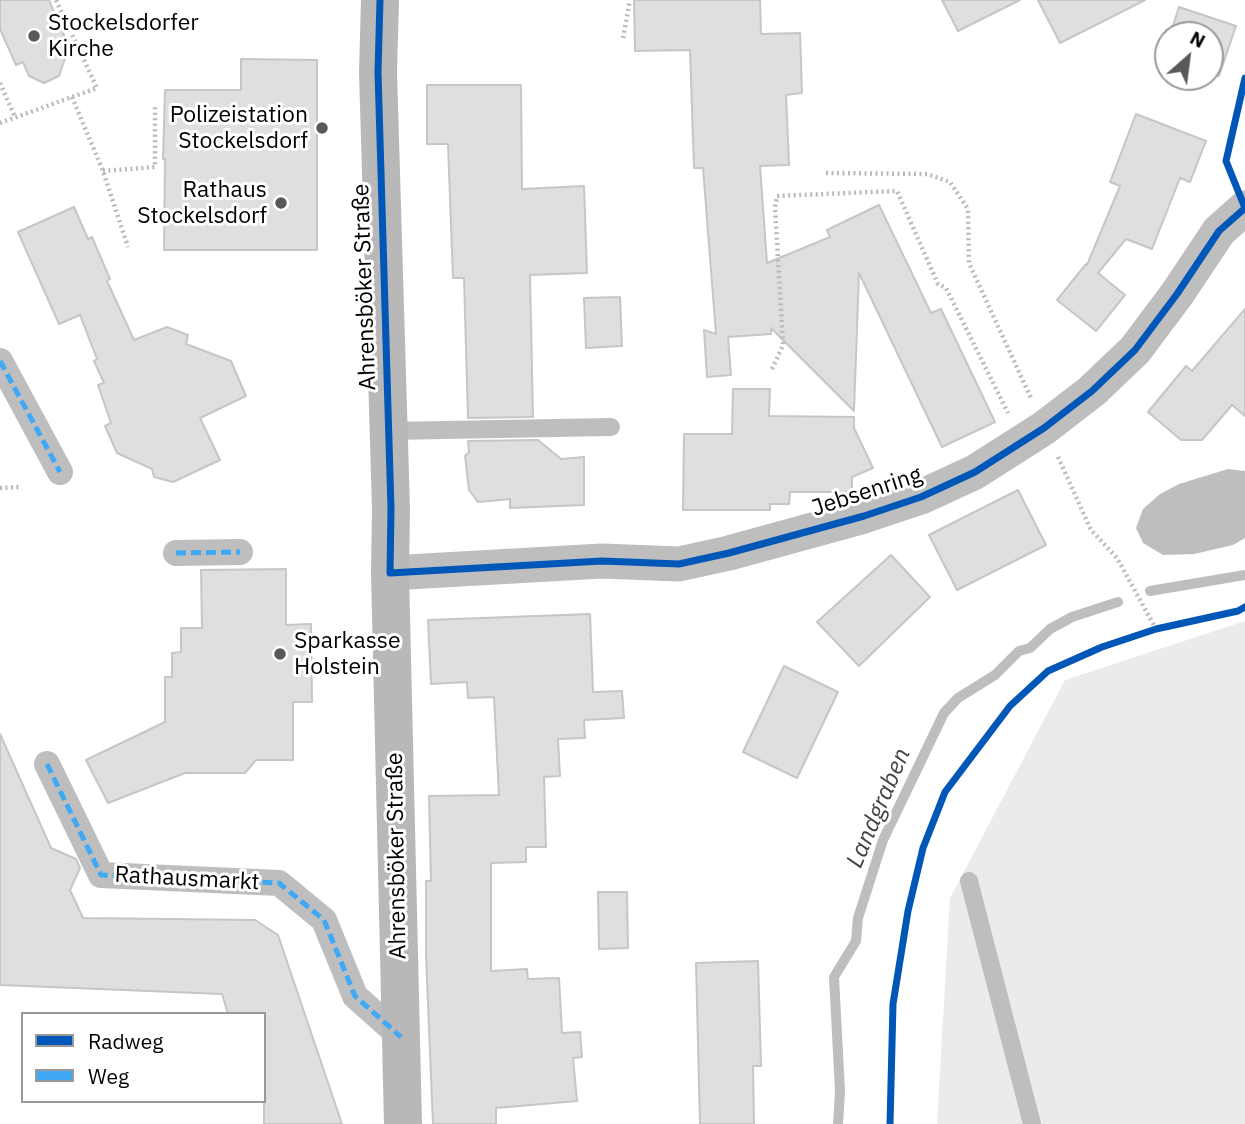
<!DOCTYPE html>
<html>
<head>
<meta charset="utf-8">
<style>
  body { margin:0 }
  #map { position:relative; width:1245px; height:1124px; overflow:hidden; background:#fff; font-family:"IBM Plex Sans",sans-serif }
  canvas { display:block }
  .legend { position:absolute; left:21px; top:1012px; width:245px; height:91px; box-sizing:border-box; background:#fff; border:2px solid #999; margin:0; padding:9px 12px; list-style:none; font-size:21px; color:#000 }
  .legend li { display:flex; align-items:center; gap:14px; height:35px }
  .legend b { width:35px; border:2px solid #999 }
  .north { position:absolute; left:1154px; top:21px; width:70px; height:70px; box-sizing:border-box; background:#fff; border:2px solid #999; border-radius:50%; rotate:28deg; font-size:19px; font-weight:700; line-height:28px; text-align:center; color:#000 }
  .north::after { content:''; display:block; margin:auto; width:24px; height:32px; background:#595959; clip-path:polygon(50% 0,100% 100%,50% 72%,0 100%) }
</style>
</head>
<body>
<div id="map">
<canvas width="1245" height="1124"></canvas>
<ul class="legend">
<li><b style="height:9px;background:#0057b8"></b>Radweg</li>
<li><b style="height:9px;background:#3fa9f5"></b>Weg</li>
</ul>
<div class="north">N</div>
</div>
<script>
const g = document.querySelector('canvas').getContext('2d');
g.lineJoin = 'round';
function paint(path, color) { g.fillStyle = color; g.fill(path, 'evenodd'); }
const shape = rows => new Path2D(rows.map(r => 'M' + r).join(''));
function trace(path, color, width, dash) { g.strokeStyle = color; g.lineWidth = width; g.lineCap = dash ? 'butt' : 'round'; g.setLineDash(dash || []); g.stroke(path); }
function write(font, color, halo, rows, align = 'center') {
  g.font = font + ' "IBM Plex Sans",sans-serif'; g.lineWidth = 6; g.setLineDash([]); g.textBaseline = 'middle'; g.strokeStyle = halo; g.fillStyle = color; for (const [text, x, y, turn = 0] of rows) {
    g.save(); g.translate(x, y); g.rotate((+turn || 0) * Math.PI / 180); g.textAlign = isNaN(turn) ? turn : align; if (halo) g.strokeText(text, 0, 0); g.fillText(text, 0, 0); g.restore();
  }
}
const green = shape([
  [1245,621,1245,1124,937,1124,950,898,1065,680]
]);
const water = shape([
  [1228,469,1245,471,1245,538,1233,545,1194,554,1163,555,1143,543,1136,528,1143,509,1160,494,1179,484]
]);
const stream = shape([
  [1150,591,1245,575],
  [838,1124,840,1091,834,977,856,941,858,918,883,840,944,713,958,698,995,675,1019,651,1030,648,1050,629,1072,617,1118,602]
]);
const building = shape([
  [0,0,49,0,69,47,59,76,44,83,29,76,23,62,16,65,0,29,0,0],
  [634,0,760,0,761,34,800,33,802,93,786,95,789,165,760,166,767,263,830,237,827,230,879,205,931,313,941,309,995,422,942,447,859,273,854,411,771,328,771,334,728,337,731,375,707,377,704,330,716,334,703,168,694,168,690,50,635,51,634,0],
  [942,0,1020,0,958,31,942,0],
  [1038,0,1145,0,1060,43,1038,0],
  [1179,7,1236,26,1219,76,1210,74,1210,35,1170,35,1179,7],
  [241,59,317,60,317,250,164,250,165,159,163,159,165,90,241,90,241,59],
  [427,85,521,85,522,189,584,186,587,273,530,275,533,417,468,418,464,278,453,278,448,144,427,144,427,85],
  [1136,114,1206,141,1190,182,1180,178,1152,249,1126,239,1098,273,1125,295,1096,331,1057,300,1086,264,1087,265,1120,186,1110,182,1136,114],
  [74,207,88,239,92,237,110,279,107,281,134,340,167,327,188,335,186,344,231,361,246,396,200,418,220,460,173,482,154,477,152,469,117,453,105,426,111,423,98,385,104,383,94,361,97,359,80,315,59,324,18,232,74,207],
  [620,297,622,346,586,348,584,298,620,297],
  [1245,309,1245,416,1232,405,1202,440,1181,440,1148,412,1186,366,1192,371,1245,309],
  [733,389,770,389,769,416,854,417,854,428,873,468,852,477,852,492,790,492,789,504,770,504,770,510,683,510,684,434,732,434,733,389],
  [538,440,561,459,584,457,584,505,510,508,510,499,478,502,469,490,465,456,469,452,468,441,538,440],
  [1018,490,1046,545,957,590,929,535,1018,490],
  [891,555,930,597,859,666,817,622,891,555],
  [286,569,286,625,311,624,312,702,293,702,293,760,256,760,245,773,185,773,108,803,86,760,165,722,165,677,172,677,172,653,181,652,181,628,202,628,201,570,286,569],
  [590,614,593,692,622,691,624,718,584,720,585,738,558,739,560,776,544,777,546,847,526,847,526,862,491,863,491,971,527,969,528,979,559,978,562,1033,580,1032,582,1057,573,1058,577,1101,496,1108,496,1124,433,1124,426,955,426,881,431,881,429,796,499,795,494,697,468,698,467,682,431,684,428,620,590,614],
  [784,666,838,692,797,778,743,752,784,666],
  [0,734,51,848,76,859,80,868,70,890,83,918,255,920,278,935,342,1124,264,1124,264,1014,228,1014,222,994,0,985,0,734],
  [598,892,627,892,628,948,599,949,598,892],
  [758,961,761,1066,753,1066,754,1124,700,1124,696,963,758,961]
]);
const path = shape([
  [623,38,630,0],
  [0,83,15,117],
  [72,97,103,171,128,247],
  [0,123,97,88,56,0],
  [103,171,155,167,155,104],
  [826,173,927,174,950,182,968,209,969,263,1031,398],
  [772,369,783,345,775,207,777,196,897,191,938,284,946,288,1008,413],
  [1058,457,1091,530,1117,558,1156,629],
  [0,488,19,487]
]);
const service = shape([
  [388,431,611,427],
  [969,881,1032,1124]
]);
const pedestrian = shape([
  [0,361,60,472],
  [176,553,240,552],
  [47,764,101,875,279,883,324,920,355,996,401,1037]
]);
const minor = shape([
  [390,573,602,561,679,564,729,553,864,516,921,497,975,472,1044,428,1092,391,1135,350,1177,294,1219,231,1245,208]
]);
const secondary = shape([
  [380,0,378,72,391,509,390,573,403,1124]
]);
const quiet = shape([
  [0,361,60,472],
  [176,553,240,552],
  [47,764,101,875,279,883,324,920,355,996,401,1037]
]);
const cycleway = shape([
  [380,0,378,72,391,509,390,573,602,561,679,564,729,553,864,516,921,497,975,472,1044,428,1092,391,1135,350,1177,294,1219,231,1245,208,1226,161,1245,78],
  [890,1124,893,1004,908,911,923,848,945,792,1010,706,1048,671,1102,647,1156,629,1238,611,1245,607]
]);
const markers = [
  [34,36,7,"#595959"],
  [322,128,7,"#595959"],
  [281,203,7,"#595959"],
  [280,654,7,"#595959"]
];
const poiNames = [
  ["Stockelsdorfer",48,23],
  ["Kirche",48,49],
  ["Polizeistation",308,115,"right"],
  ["Stockelsdorf",308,141,"right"],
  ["Rathaus",267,190,"right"],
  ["Stockelsdorf",267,216,"right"],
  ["Sparkasse",294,641],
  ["Holstein",294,667]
];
const streetNames = [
  ["Ahrensböker Straße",365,287,-92],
  ["Jebsenring",867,492,-18],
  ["Ahrensböker Straße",397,856,-91],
  ["Rathausmarkt",187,879,3]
];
const waterNames = [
  ["Landgraben",879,808,-67]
];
paint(green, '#ebebeb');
paint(water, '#bebebe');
trace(stream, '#bebebe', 10);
paint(building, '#dfdfdf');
trace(building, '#c6c6c6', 2);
trace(path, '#b9b9b9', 4.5, [2, 3.5]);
trace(service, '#bebebe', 18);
trace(pedestrian, '#bebebe', 26);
trace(minor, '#bebebe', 35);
trace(secondary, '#b8b8b8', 38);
trace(quiet, '#3fa9f5', 5, [10, 5]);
trace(cycleway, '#0057b8', 7);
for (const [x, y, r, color] of markers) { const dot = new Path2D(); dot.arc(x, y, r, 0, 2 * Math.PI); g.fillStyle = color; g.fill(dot); trace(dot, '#fff', 2.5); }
write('23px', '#000', '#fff', poiNames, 'left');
write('23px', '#000', '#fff', streetNames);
write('italic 24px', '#434343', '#fff', waterNames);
</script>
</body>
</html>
